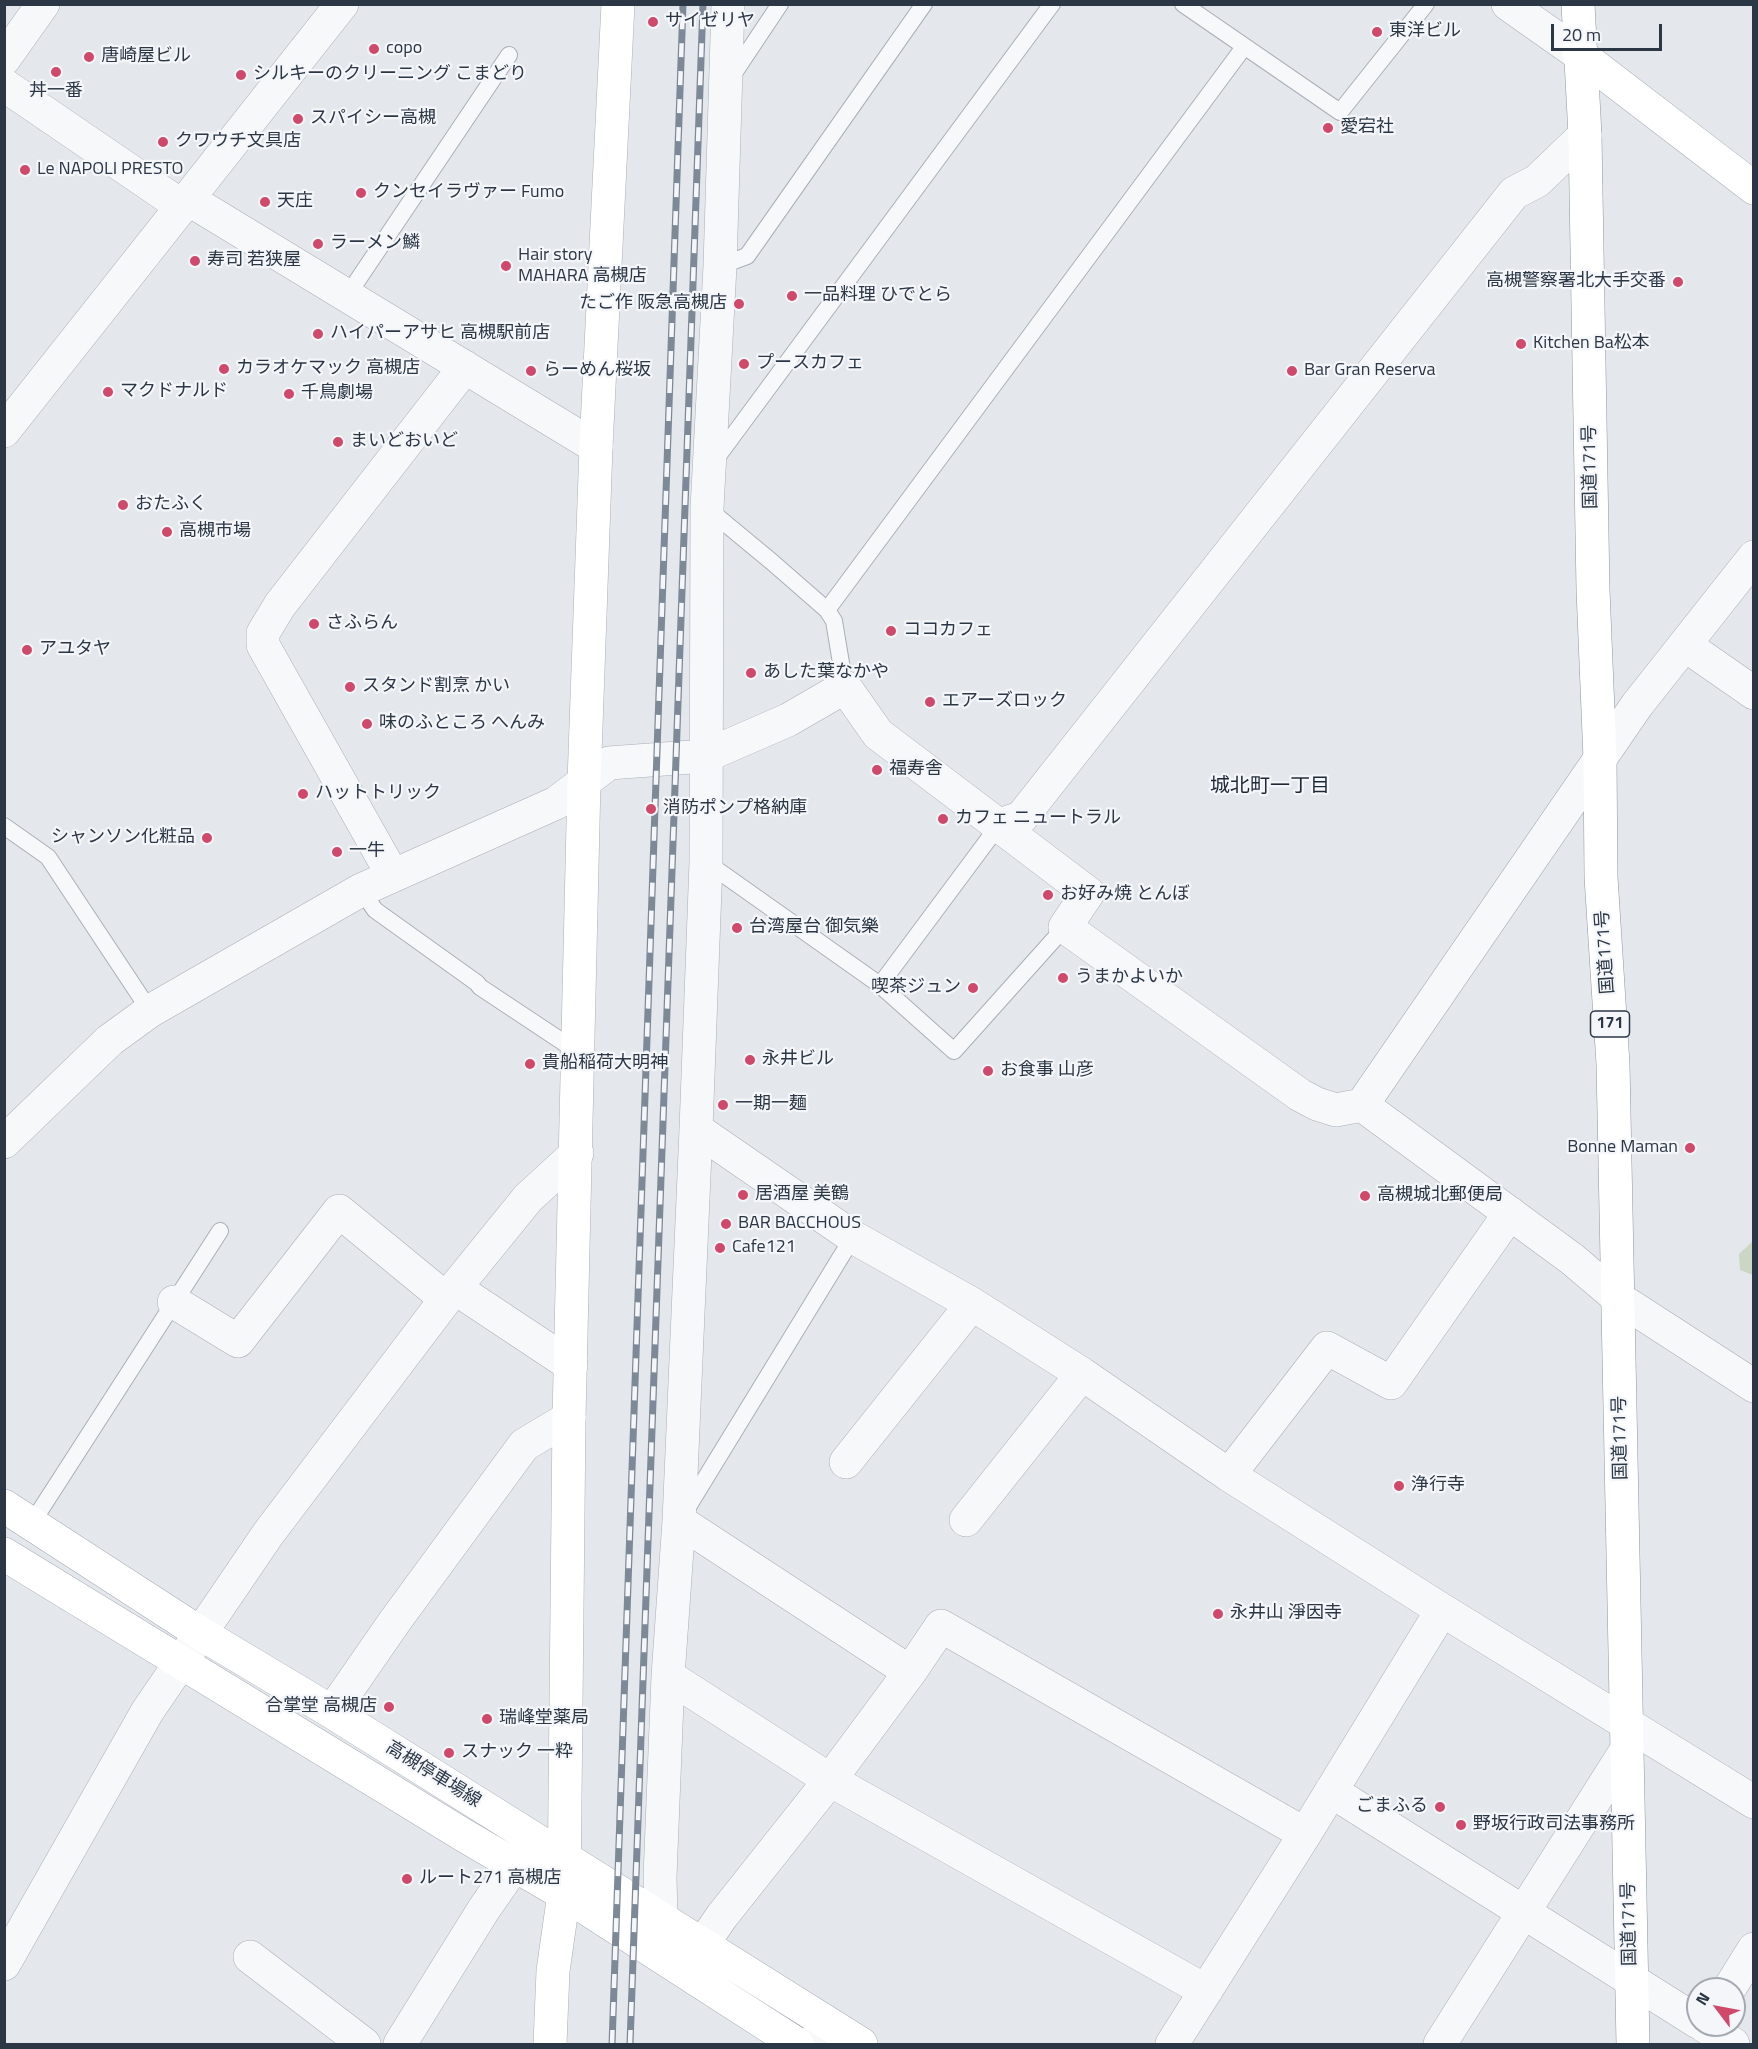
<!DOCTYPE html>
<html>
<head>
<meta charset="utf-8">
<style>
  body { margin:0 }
  #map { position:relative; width:1758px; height:2049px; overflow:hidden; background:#e4e8ec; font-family:"Titillium Web",sans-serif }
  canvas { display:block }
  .frame { position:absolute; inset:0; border:6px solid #2b3745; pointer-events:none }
  .north { position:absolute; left:1686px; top:1977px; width:60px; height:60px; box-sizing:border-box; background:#f4f6f9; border:2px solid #a4aab1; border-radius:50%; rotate:302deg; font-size:16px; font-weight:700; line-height:24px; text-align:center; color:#2b3745 }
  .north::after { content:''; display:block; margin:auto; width:21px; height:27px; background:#d0496a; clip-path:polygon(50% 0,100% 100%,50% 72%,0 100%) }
  .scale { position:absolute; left:1551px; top:24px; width:111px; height:27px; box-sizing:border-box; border:3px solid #2b3745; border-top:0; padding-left:8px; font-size:18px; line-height:21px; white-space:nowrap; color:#2b3745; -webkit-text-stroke:4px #f4f6f9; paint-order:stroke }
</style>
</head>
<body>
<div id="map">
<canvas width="1758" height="2049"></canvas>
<div class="frame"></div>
<div class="north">N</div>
<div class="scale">20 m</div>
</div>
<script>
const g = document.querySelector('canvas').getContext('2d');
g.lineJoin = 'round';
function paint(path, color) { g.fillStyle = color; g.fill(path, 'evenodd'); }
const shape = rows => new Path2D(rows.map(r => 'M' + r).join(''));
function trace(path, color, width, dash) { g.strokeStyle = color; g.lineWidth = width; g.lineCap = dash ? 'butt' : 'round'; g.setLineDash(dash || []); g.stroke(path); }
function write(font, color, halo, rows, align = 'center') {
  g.font = font + ' "Titillium Web","Noto Sans JP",sans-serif'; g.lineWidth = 4.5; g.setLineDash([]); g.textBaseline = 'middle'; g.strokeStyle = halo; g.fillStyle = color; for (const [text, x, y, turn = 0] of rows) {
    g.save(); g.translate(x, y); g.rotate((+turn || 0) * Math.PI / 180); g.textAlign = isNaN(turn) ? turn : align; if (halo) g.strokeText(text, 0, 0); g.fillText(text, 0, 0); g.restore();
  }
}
const green = shape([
  [1753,1241,1753,1275,1740,1270,1739,1254]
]);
const lane = shape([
  [1183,4,1340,112,1426,4],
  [730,79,780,4],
  [720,266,747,256,924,4],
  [347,296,509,55],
  [715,460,1052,4],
  [708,509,772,562,827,610,834,621,845,687],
  [827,610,1244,47],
  [4,826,48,857,150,1011],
  [706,862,880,985,999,825],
  [361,890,375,910,477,983,480,987,578,1052],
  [880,985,954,1051,1065,927],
  [686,1510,853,1237],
  [32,1523,220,1231]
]);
const street = shape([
  [728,4,720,266,707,508,706,862,696,1129,853,1237,972,1304,1082,1374,1229,1475,1442,1610,1754,1802],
  [1508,4,1579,54],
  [4,59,43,4],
  [4,85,183,207],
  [188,199,596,447],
  [4,431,342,4],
  [1685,645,1754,693],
  [999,825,1021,818,1514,193,1537,181,1585,135],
  [392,874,263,645,263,633,280,605,465,367],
  [1362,1105,1572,1259,1618,1298,1754,1386],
  [4,1142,110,1040,150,1011,361,890,556,803,609,763,705,756,788,720,845,687,878,734,1088,893,1065,927,1300,1095,1317,1104,1336,1110,1362,1105,1637,705,1754,557],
  [455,1288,571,1365],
  [174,1302,238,1341,339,1211,446,1299],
  [846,1462,972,1304],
  [1229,1475,1327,1348,1391,1383,1510,1213],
  [966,1520,1082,1374],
  [679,1521,910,1672],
  [668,1676,830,1780,910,1672,941,1626,1305,1834],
  [332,1712,395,1621,524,1445,569,1418],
  [1331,1791,1698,2022],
  [661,1918,660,1877,668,1676,679,1521,696,1129],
  [702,1945,722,1916,830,1780,1206,1991],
  [250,1957,364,2044],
  [4,1964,147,1712,268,1534,446,1299,528,1198,577,1153],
  [1729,1989,1754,1949],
  [1703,2025,1733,2044],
  [400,2044,484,1909,514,1866,543,1862],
  [813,2044,826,2023],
  [1172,2044,1305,1834,1442,1610],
  [1440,2044,1627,1749]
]);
const secondary = shape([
  [1579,54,1754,188],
  [4,1506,200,1633,332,1712,861,2044],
  [4,1554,465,1836,564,1894,797,2044],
  [550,2044,553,1971,564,1894,569,1418,584,782,596,447,618,4]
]);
const highway = shape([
  [1578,4,1585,135,1593,590,1600,759,1601,877,1613,1064,1633,2044]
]);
const rail = shape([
  [612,2044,683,4],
  [630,2044,703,4]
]);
const markers = [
  [653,22,6,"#d0496a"],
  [1377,32,6,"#d0496a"],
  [374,49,6,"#d0496a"],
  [89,57,6,"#d0496a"],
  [56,72,6,"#d0496a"],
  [241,75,6,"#d0496a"],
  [298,119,6,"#d0496a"],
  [1328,128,6,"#d0496a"],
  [163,142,6,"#d0496a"],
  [25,170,6,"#d0496a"],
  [361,193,6,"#d0496a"],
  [265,202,6,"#d0496a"],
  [318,244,6,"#d0496a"],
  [195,261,6,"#d0496a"],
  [506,266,6,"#d0496a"],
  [1678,282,6,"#d0496a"],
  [792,296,6,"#d0496a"],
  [739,304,6,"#d0496a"],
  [318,334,6,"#d0496a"],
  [1521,344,6,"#d0496a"],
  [744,364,6,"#d0496a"],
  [224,369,6,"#d0496a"],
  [531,371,6,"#d0496a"],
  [1292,371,6,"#d0496a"],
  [108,392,6,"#d0496a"],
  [289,394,6,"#d0496a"],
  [338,442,6,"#d0496a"],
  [123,505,6,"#d0496a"],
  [167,532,6,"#d0496a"],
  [314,624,6,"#d0496a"],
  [891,631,6,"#d0496a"],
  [27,650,6,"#d0496a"],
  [751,673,6,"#d0496a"],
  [350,687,6,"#d0496a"],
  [930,702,6,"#d0496a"],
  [367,724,6,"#d0496a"],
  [877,770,6,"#d0496a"],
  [303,794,6,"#d0496a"],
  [651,809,6,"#d0496a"],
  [943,819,6,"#d0496a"],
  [207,838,6,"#d0496a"],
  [337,852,6,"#d0496a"],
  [1048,895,6,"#d0496a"],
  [737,928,6,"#d0496a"],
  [1063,978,6,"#d0496a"],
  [973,988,6,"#d0496a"],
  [750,1060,6,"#d0496a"],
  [530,1064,6,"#d0496a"],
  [988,1071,6,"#d0496a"],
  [723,1105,6,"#d0496a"],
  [1690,1148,6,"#d0496a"],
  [743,1195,6,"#d0496a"],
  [1365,1196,6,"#d0496a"],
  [726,1224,6,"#d0496a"],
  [720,1248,6,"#d0496a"],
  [1399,1486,6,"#d0496a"],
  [1218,1614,6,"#d0496a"],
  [389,1707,6,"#d0496a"],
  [487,1719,6,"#d0496a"],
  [449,1753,6,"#d0496a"],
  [1440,1807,6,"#d0496a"],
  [1461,1825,6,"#d0496a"],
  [407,1879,6,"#d0496a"]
];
const shields = [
  [1610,1024,39]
];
const shieldNames = [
  ["171",1610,1024]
];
const poiNames = [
  ["サイゼリヤ",665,22],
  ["東洋ビル",1389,32],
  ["copo",386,49],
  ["唐崎屋ビル",101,57],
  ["シルキーのクリーニング こまどり",253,75],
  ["丼一番",56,92,"center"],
  ["スパイシー高槻",310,119],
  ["愛宕社",1340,128],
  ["クワウチ文具店",175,142],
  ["Le NAPOLI PRESTO",37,170],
  ["クンセイラヴァー Fumo",373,193],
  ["天庄",277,202],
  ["ラーメン鱗",330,244],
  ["Hair story",518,256],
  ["MAHARA 高槻店",518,277],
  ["寿司 若狭屋",207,261],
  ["高槻警察署北大手交番",1666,282,"right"],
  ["一品料理 ひでとら",804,296],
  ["たご作 阪急高槻店",727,304,"right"],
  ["ハイパーアサヒ 高槻駅前店",330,334],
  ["Kitchen Ba松本",1533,344],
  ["プースカフェ",756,364],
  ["カラオケマック 高槻店",236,369],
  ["らーめん桜坂",543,371],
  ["Bar Gran Reserva",1304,371],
  ["マクドナルド",120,392],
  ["千鳥劇場",301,394],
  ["まいどおいど",350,442],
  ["おたふく",135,505],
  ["高槻市場",179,532],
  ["さふらん",326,624],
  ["ココカフェ",903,631],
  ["アユタヤ",39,650],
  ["あした葉なかや",763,673],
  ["スタンド割烹 かい",362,687],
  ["エアーズロック",942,702],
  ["味のふところ へんみ",379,724],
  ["福寿舎",889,770],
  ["ハットトリック",315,794],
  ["消防ポンプ格納庫",663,809],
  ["カフェ ニュートラル",955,819],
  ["シャンソン化粧品",195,838,"right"],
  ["一牛",349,852],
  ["お好み焼 とんぼ",1060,895],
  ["台湾屋台 御気樂",749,928],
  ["うまかよいか",1075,978],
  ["喫茶ジュン",961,988,"right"],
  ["永井ビル",762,1060],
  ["貴船稲荷大明神",542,1064],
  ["お食事 山彦",1000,1071],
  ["一期一麺",735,1105],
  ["Bonne Maman",1678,1148,"right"],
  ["居酒屋 美鶴",755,1195],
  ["高槻城北郵便局",1377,1196],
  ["BAR BACCHOUS",738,1224],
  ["Cafe121",732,1248],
  ["浄行寺",1411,1486],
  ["永井山 淨因寺",1230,1614],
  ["合掌堂 高槻店",377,1707,"right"],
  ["瑞峰堂薬局",499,1719],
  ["スナック 一粋",461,1753],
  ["ごまふる",1428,1807,"right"],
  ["野坂行政司法事務所",1473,1825],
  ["ルート271 高槻店",419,1879]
];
const streetNames = [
  ["国道171号",1591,467,-91],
  ["国道171号",1606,952,-94],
  ["国道171号",1621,1438,-91],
  ["高槻停車場線",433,1775,32],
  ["国道171号",1630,1924,-91]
];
const neighbourhoodNames = [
  ["城北町一丁目",1270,787]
];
paint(green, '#cbd6c5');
trace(lane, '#a9afb7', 18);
trace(street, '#a9afb7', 34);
trace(secondary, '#a9afb7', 34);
trace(highway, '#8b96a3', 34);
trace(lane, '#f7f8fa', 16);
trace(street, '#f7f8fa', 33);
trace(secondary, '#fff', 33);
trace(highway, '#fff', 33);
trace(rail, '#7d8996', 7);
trace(rail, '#f4f6f9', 4.5, [14]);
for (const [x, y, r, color] of markers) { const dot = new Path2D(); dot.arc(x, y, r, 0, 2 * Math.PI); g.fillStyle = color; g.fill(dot); trace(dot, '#f4f6f9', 2); }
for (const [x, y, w] of shields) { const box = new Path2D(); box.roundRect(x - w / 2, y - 13, w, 26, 4.5); g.fillStyle = '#f4f6f9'; g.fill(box); trace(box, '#2b3745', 1.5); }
write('bold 16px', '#2b3745', null, shieldNames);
write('18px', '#2b3745', '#f4f6f9', poiNames, 'left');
write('18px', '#2b3745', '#f4f6f9', streetNames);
write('20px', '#1d2836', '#f4f6f9', neighbourhoodNames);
</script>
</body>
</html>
